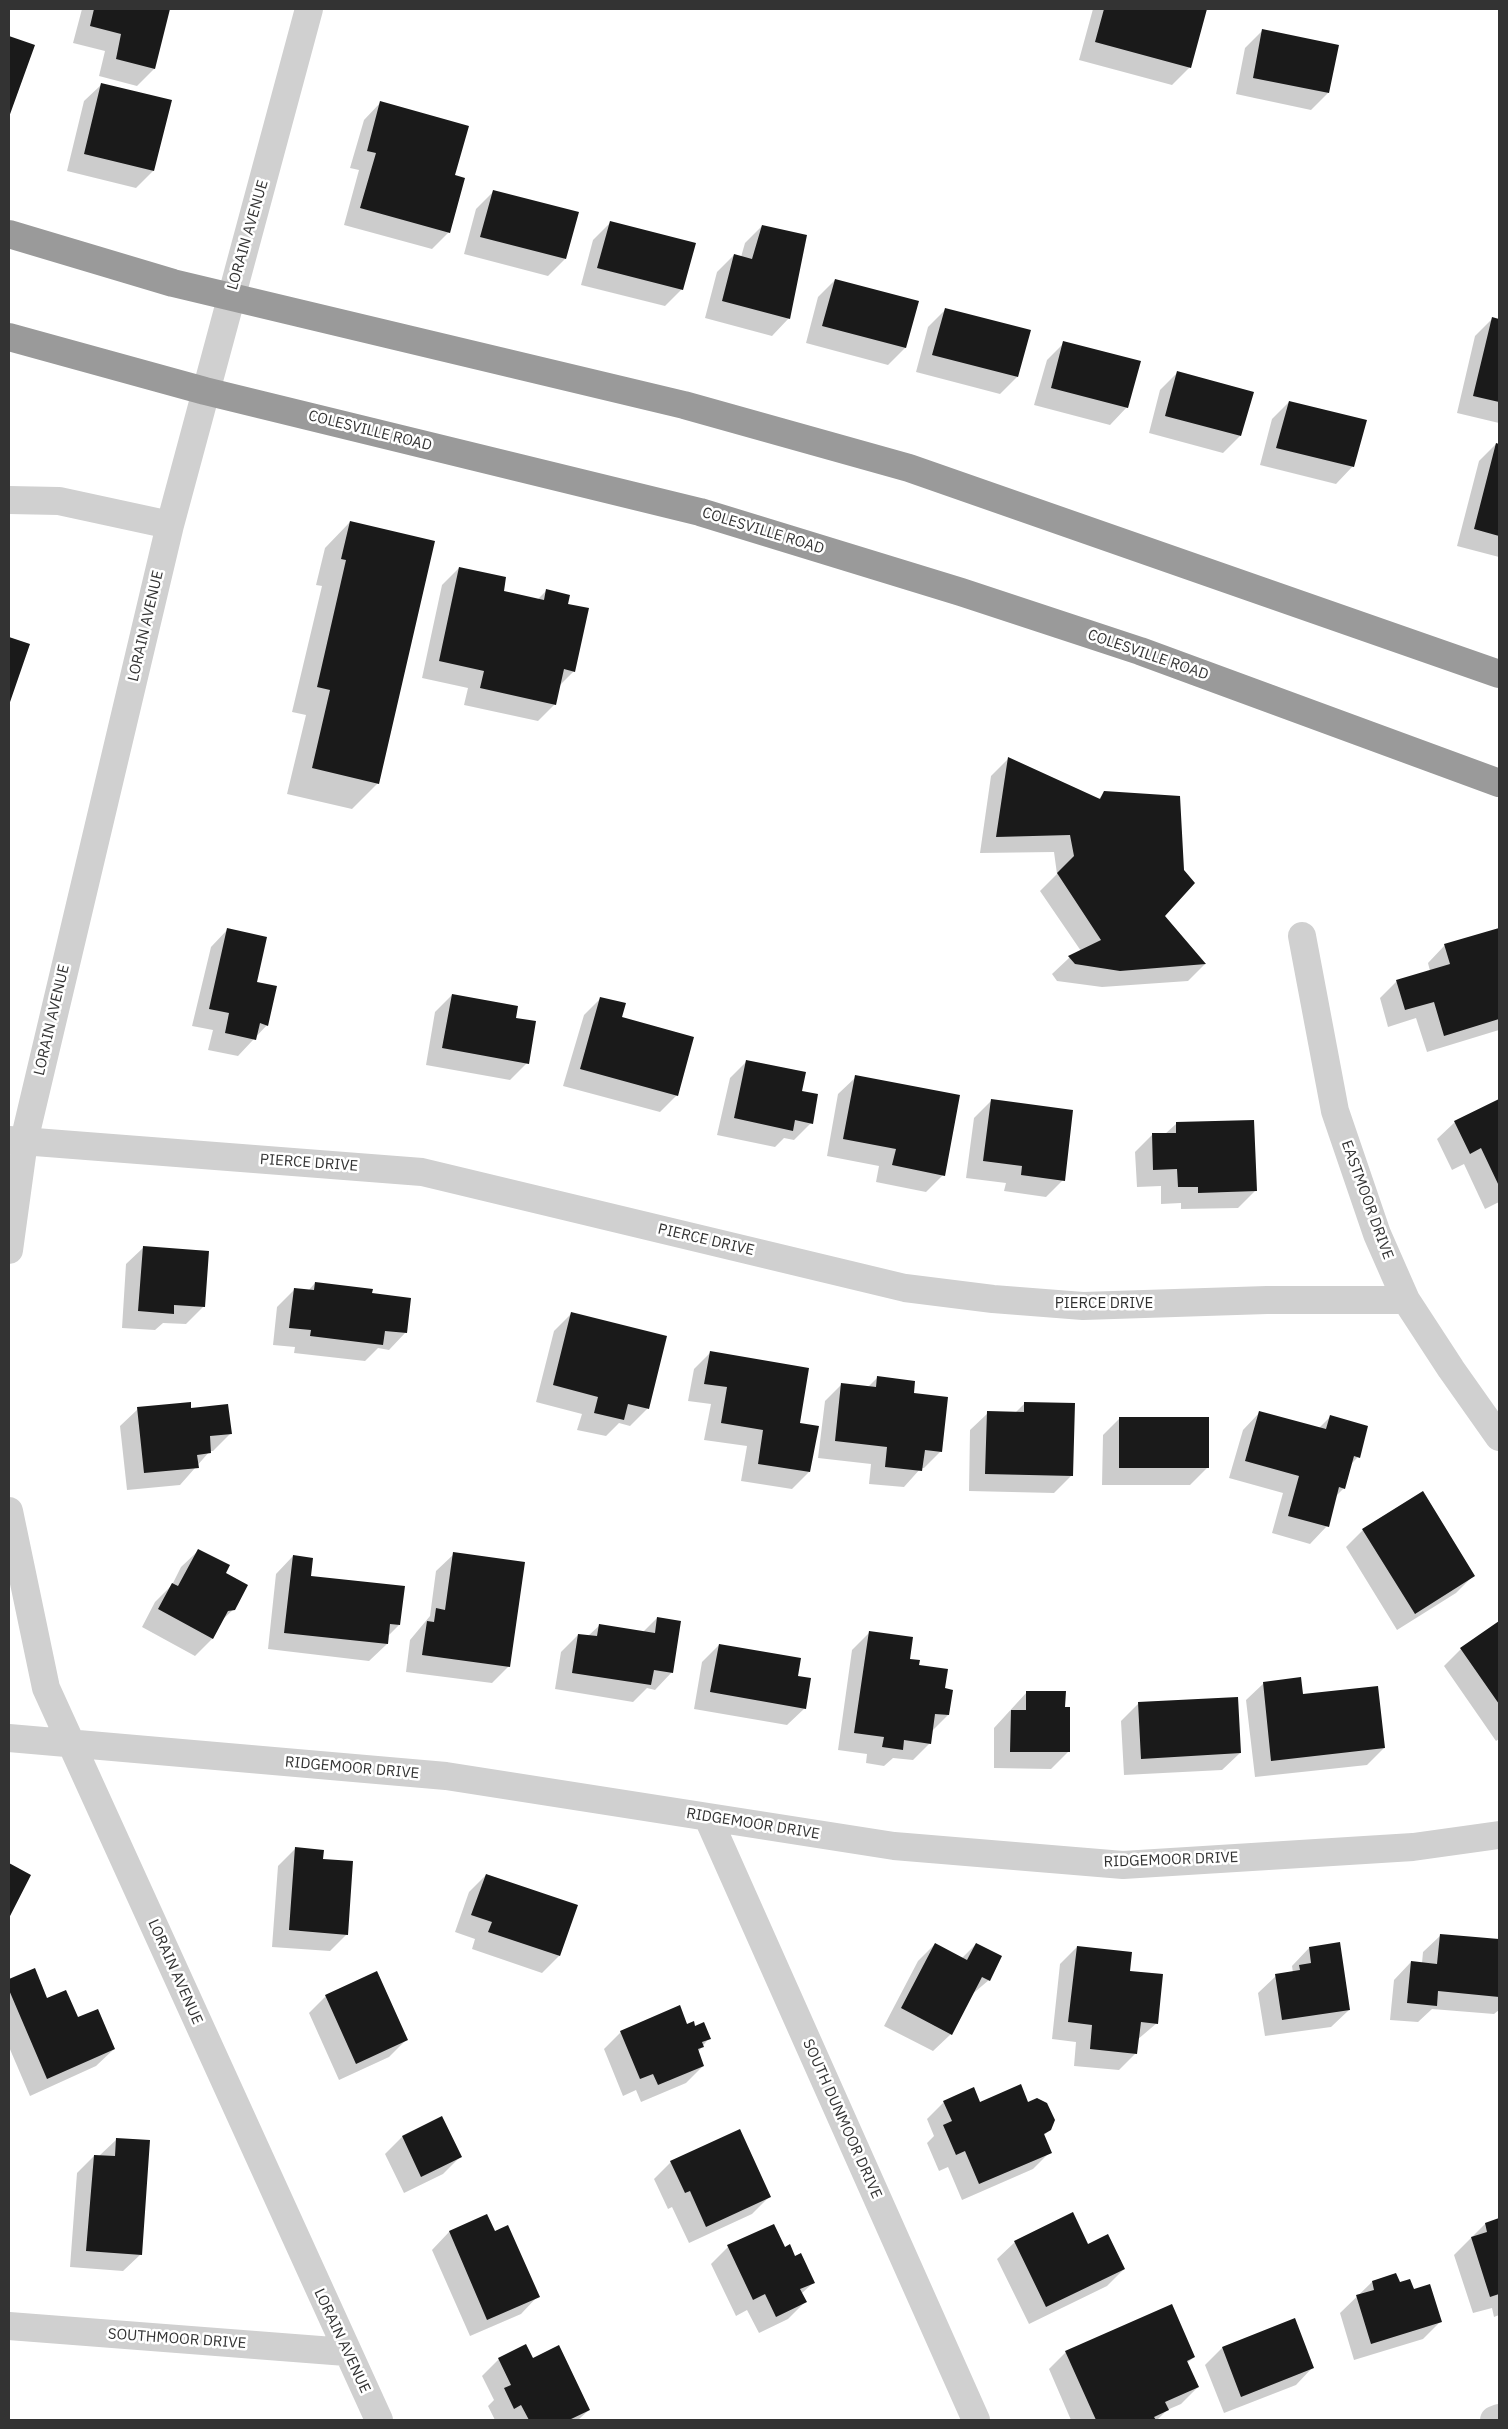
<!DOCTYPE html>
<html>
<head>
<meta charset="utf-8">
<style>
  body { margin:0 }
  #map { position:relative; width:1508px; height:2429px; overflow:hidden; background:#fff; font-family:"IBM Plex Sans",sans-serif }
  canvas { display:block }
  .frame { position:absolute; inset:0; border:10px solid #333; pointer-events:none }
</style>
</head>
<body>
<div id="map">
<canvas width="1508" height="2429"></canvas>
<div class="frame"></div>
</div>
<script>
const g = document.querySelector('canvas').getContext('2d');
g.lineJoin = 'round';
function paint(path, color) { g.fillStyle = color; g.fill(path, 'evenodd'); }
const shape = rows => new Path2D(rows.map(r => 'M' + r).join(''));
function trace(path, color, width, dash) { g.strokeStyle = color; g.lineWidth = width; g.lineCap = dash ? 'butt' : 'round'; g.setLineDash(dash || []); g.stroke(path); }
function write(font, color, halo, rows, align = 'center') {
  g.font = font + ' "IBM Plex Sans",sans-serif'; g.lineWidth = 5; g.setLineDash([]); g.textBaseline = 'middle'; g.strokeStyle = halo; g.fillStyle = color; for (const [text, x, y, turn = 0] of rows) {
    g.save(); g.translate(x, y); g.rotate((+turn || 0) * Math.PI / 180); g.textAlign = isNaN(turn) ? turn : align; if (halo) g.strokeText(text, 0, 0); g.fillText(text, 0, 0); g.restore();
  }
}
const shadow = shape([
  [82,9,169,9,154,69,137,86,99,76,105,51,73,43],
  [1093,9,1205,9,1189,68,1172,85,1079,60],
  [1262,31,1328,93,1311,110,1236,94,1245,48],
  [9,37,33,46,9,114],
  [102,84,153,171,136,188,67,171,84,101],
  [381,102,453,176,449,232,432,249,344,225,359,170,350,168,364,120],
  [493,192,565,259,548,276,464,254,476,209],
  [610,223,682,289,665,306,581,285,593,240],
  [762,226,789,318,772,336,705,318,717,272,734,255,741,257,745,243],
  [835,280,917,302,905,348,888,365,806,343,818,297],
  [945,310,1017,377,1000,394,916,372,928,327],
  [1492,319,1499,321,1499,423,1457,413,1475,336],
  [1064,343,1127,407,1110,425,1034,405,1047,360],
  [1177,373,1240,436,1223,453,1149,433,1160,390],
  [1289,402,1353,466,1336,484,1260,465,1272,419],
  [1496,444,1499,445,1499,557,1457,546,1479,461],
  [350,522,378,783,352,809,287,794,306,715,292,712,322,586,316,585,325,548],
  [459,568,503,592,537,600,546,591,566,605,574,671,559,686,555,704,538,721,464,705,468,688,422,678,442,585],
  [9,638,28,644,9,702],
  [1008,759,1098,800,1105,792,1163,916,1205,964,1188,981,1102,987,1057,981,1052,974,1069,958,1081,951,1040,891,1057,874,1054,852,980,853,991,776],
  [228,929,255,983,267,1025,238,1056,208,1050,213,1030,192,1026,211,947],
  [1499,929,1499,1030,1427,1052,1416,1018,1388,1027,1380,998,1397,981,1430,971,1428,963,1445,945],
  [452,995,515,1019,527,1063,510,1080,426,1065,435,1012],
  [601,998,621,1018,677,1095,660,1112,563,1086,584,1015],
  [747,1061,800,1092,811,1123,794,1140,784,1138,775,1147,717,1135,730,1078],
  [856,1077,943,1175,926,1192,876,1182,879,1166,827,1156,838,1094],
  [991,1101,1063,1180,1046,1197,1004,1191,1006,1183,966,1178,974,1118],
  [1499,1101,1499,1202,1485,1209,1464,1164,1452,1170,1437,1139,1455,1122],
  [1176,1124,1256,1190,1238,1208,1181,1209,1181,1203,1161,1204,1161,1186,1137,1187,1135,1152,1152,1135,1165,1134],
  [144,1247,203,1307,186,1324,163,1323,155,1330,122,1328,126,1264],
  [315,1283,371,1295,406,1332,389,1350,378,1348,365,1361,294,1353,295,1347,273,1345,277,1307,295,1289,308,1291],
  [571,1314,665,1337,647,1409,630,1426,619,1423,606,1436,577,1430,582,1414,536,1402,554,1331],
  [711,1352,798,1424,809,1472,792,1489,741,1481,747,1446,704,1440,711,1404,688,1401,694,1369],
  [877,1378,912,1394,941,1451,924,1468,921,1468,904,1487,869,1484,871,1464,818,1458,825,1401,842,1384,868,1387],
  [1025,1403,1071,1476,1054,1493,969,1491,970,1430,988,1413,1015,1413],
  [138,1409,190,1409,230,1434,213,1451,210,1451,180,1485,127,1490,120,1426],
  [1260,1412,1319,1428,1331,1416,1358,1457,1350,1465,1344,1488,1335,1497,1327,1526,1310,1544,1272,1533,1283,1493,1229,1478,1243,1430],
  [1120,1418,1207,1468,1190,1485,1102,1485,1103,1435],
  [1363,1530,1473,1576,1456,1593,1397,1630,1346,1547],
  [199,1550,224,1573,234,1609,222,1620,212,1639,195,1656,142,1627,155,1602,172,1585,181,1567],
  [454,1554,509,1666,492,1683,406,1672,410,1640,430,1616,436,1571],
  [293,1556,310,1577,399,1625,387,1637,387,1644,369,1661,268,1649,276,1574],
  [657,1618,672,1672,655,1690,647,1688,633,1702,555,1689,561,1652,578,1635,588,1636,600,1625,643,1632],
  [1499,1622,1499,1739,1496,1741,1444,1666,1461,1649],
  [869,1633,918,1667,944,1689,948,1715,932,1731,930,1743,913,1760,893,1758,884,1766,866,1763,867,1754,838,1750,852,1650],
  [719,1645,796,1677,805,1708,787,1725,694,1709,702,1662],
  [1264,1683,1302,1696,1384,1748,1367,1765,1255,1777,1246,1700],
  [1027,1692,1064,1708,1068,1752,1051,1769,994,1768,994,1728],
  [1138,1704,1240,1753,1222,1770,1124,1775,1121,1721],
  [295,1849,322,1860,347,1934,330,1951,272,1947,278,1866],
  [9,1864,30,1876,9,1915],
  [486,1875,559,1956,542,1973,472,1949,475,1939,455,1932,469,1892],
  [1441,1935,1499,1941,1499,2010,1494,2014,1432,2009,1418,2022,1390,2020,1394,1980,1411,1962,1422,1963,1423,1952],
  [935,1944,962,1958,976,1944,989,1980,970,1996,951,2034,933,2051,884,2026,918,1961],
  [1077,1947,1129,1972,1157,2023,1137,2040,1136,2053,1119,2070,1074,2066,1076,2042,1052,2039,1060,1964],
  [1309,1948,1349,2010,1331,2027,1265,2036,1258,1993,1276,1976,1293,1973,1292,1966],
  [34,1970,47,2000,77,2019,114,2049,96,2066,30,2096,9,2047,9,1981],
  [326,1996,406,2040,389,2057,339,2080,309,2013],
  [686,2025,695,2028,709,2038,698,2052,703,2066,686,2083,641,2102,636,2090,623,2096,604,2049,621,2032],
  [944,2102,1028,2103,1050,2130,1043,2136,1050,2152,1033,2169,962,2200,948,2167,939,2171,927,2143,934,2136,927,2119],
  [402,2137,460,2157,443,2174,404,2193,385,2154],
  [117,2139,141,2254,123,2271,70,2267,77,2173,94,2156,99,2156],
  [671,2162,769,2197,752,2214,689,2243,672,2207,668,2209,654,2179],
  [487,2216,494,2233,538,2296,521,2314,470,2336,432,2250,449,2232],
  [1499,2220,1499,2315,1494,2317,1492,2308,1473,2313,1454,2255,1485,2224],
  [773,2225,784,2248,795,2258,813,2283,801,2294,805,2302,788,2319,759,2333,747,2310,736,2316,711,2264,728,2247],
  [1015,2242,1087,2245,1124,2269,1107,2286,1029,2324,997,2259],
  [1372,2282,1399,2284,1413,2291,1440,2322,1423,2339,1354,2360,1340,2313],
  [1222,2348,1313,2367,1296,2385,1224,2413,1205,2365],
  [1066,2352,1194,2357,1187,2363,1198,2387,1181,2404,1167,2410,1157,2420,1071,2420,1049,2369],
  [499,2359,532,2360,589,2410,578,2420,495,2420,488,2406,494,2400,482,2376]
]);
const building = shape([
  [94,9,170,9,155,69,116,59,121,34,90,26],
  [1104,9,1207,9,1191,68,1095,42],
  [1262,29,1339,45,1329,93,1253,78],
  [9,36,35,45,9,117],
  [101,83,172,100,154,171,84,154],
  [380,101,469,126,455,175,465,178,450,233,360,208,376,153,367,151],
  [493,190,579,212,566,259,480,237],
  [610,221,696,243,683,290,597,268],
  [762,225,807,235,790,319,722,301,734,254,752,259],
  [835,279,919,301,906,348,822,326],
  [945,308,1031,330,1018,377,932,355],
  [1492,317,1499,319,1499,402,1473,396],
  [1063,341,1141,361,1128,408,1051,388],
  [1177,371,1254,392,1241,436,1165,416],
  [1289,401,1367,420,1354,467,1276,448],
  [1496,443,1499,444,1499,536,1474,529],
  [350,521,435,541,379,784,312,768,330,690,317,687,346,560,341,559],
  [459,567,506,577,504,591,544,600,546,589,570,595,568,604,589,608,575,672,564,669,556,705,480,688,484,671,439,661],
  [9,637,30,644,9,705],
  [1008,757,1100,799,1104,791,1180,796,1184,870,1195,883,1165,916,1206,964,1120,971,1075,964,1068,956,1101,940,1057,873,1074,856,1070,835,996,837],
  [227,928,267,937,257,982,277,986,268,1026,260,1023,256,1040,225,1033,229,1013,209,1009],
  [1499,928,1499,1019,1444,1036,1434,1002,1405,1010,1396,980,1450,964,1444,944],
  [452,994,518,1006,516,1018,536,1021,529,1064,442,1048],
  [600,997,626,1003,622,1017,694,1037,678,1096,580,1069],
  [746,1060,806,1072,802,1091,818,1094,813,1124,795,1120,793,1131,734,1118],
  [855,1075,960,1095,945,1176,892,1165,896,1149,843,1139],
  [991,1099,1073,1110,1065,1181,1021,1175,1022,1166,983,1161],
  [1499,1099,1499,1186,1481,1148,1470,1154,1454,1121],
  [1254,1120,1257,1191,1198,1193,1198,1187,1178,1187,1177,1169,1153,1170,1152,1133,1176,1133,1176,1122],
  [143,1246,209,1251,205,1307,174,1305,174,1314,138,1311],
  [315,1282,373,1289,372,1293,411,1298,407,1333,385,1331,383,1345,310,1336,311,1330,289,1328,294,1288,314,1290],
  [571,1312,667,1336,649,1409,628,1404,624,1420,594,1413,598,1397,553,1385],
  [710,1351,809,1368,800,1423,819,1426,810,1472,758,1464,763,1430,721,1423,727,1387,704,1384],
  [877,1376,915,1381,914,1393,948,1397,942,1452,925,1450,922,1471,885,1467,887,1447,835,1441,841,1383,876,1387],
  [191,1402,191,1408,228,1404,232,1434,210,1436,211,1453,197,1455,199,1468,144,1473,137,1407],
  [1024,1402,1075,1403,1073,1476,985,1474,987,1411,1024,1412],
  [1259,1411,1326,1429,1330,1415,1368,1426,1360,1458,1354,1456,1345,1489,1339,1487,1329,1527,1288,1516,1299,1476,1245,1461],
  [1119,1417,1209,1417,1209,1468,1119,1468],
  [1423,1491,1475,1576,1415,1614,1362,1529],
  [198,1549,230,1565,226,1573,248,1585,235,1610,228,1611,213,1639,158,1609,172,1583,178,1586],
  [453,1552,525,1562,510,1667,422,1655,427,1621,434,1622,436,1608,445,1610],
  [293,1555,313,1558,311,1576,405,1586,400,1625,390,1624,388,1644,284,1633],
  [657,1617,681,1621,673,1673,654,1670,651,1685,572,1673,578,1634,597,1636,599,1624,655,1633],
  [1499,1621,1499,1704,1460,1648],
  [869,1631,913,1637,910,1659,920,1660,919,1665,948,1669,945,1688,953,1690,949,1715,935,1714,931,1744,904,1740,903,1750,882,1747,884,1737,854,1733],
  [719,1644,801,1658,798,1676,811,1678,806,1709,710,1692],
  [1301,1677,1303,1694,1378,1686,1385,1748,1271,1761,1263,1682],
  [1026,1691,1066,1691,1065,1707,1070,1707,1070,1752,1010,1752,1011,1710,1026,1710],
  [1238,1697,1241,1753,1141,1759,1138,1702],
  [295,1847,324,1850,323,1859,353,1861,348,1935,289,1930],
  [9,1863,31,1875,9,1918],
  [486,1874,578,1905,560,1956,488,1932,492,1922,471,1915],
  [1440,1934,1499,1939,1499,1997,1438,1991,1437,2006,1407,2003,1411,1961,1437,1964],
  [1340,1942,1350,2010,1282,2020,1275,1974,1300,1970,1299,1965,1311,1963,1309,1947],
  [935,1943,967,1960,976,1943,1002,1956,990,1981,982,1977,952,2035,901,2008],
  [1077,1946,1132,1952,1130,1971,1163,1974,1158,2024,1141,2022,1137,2054,1090,2049,1092,2025,1068,2022],
  [35,1968,47,1998,66,1990,78,2017,98,2009,115,2049,47,2079,9,1990,9,1979],
  [377,1971,408,2040,356,2064,325,1995],
  [680,2005,687,2024,694,2021,695,2026,704,2022,711,2039,702,2042,704,2047,698,2049,704,2066,658,2085,653,2074,640,2079,620,2031],
  [1021,2084,1028,2102,1037,2098,1047,2103,1055,2120,1051,2130,1044,2134,1052,2153,979,2184,965,2151,956,2155,943,2125,952,2121,943,2101,974,2087,980,2102],
  [442,2116,462,2157,421,2177,402,2136],
  [740,2129,771,2197,706,2227,690,2191,685,2193,670,2161],
  [116,2138,150,2140,142,2255,86,2251,94,2155,115,2156],
  [1073,2212,1088,2244,1108,2234,1125,2269,1046,2307,1014,2241],
  [487,2214,495,2231,508,2225,540,2297,487,2320,449,2231],
  [1499,2218,1499,2294,1490,2297,1471,2237,1487,2232,1485,2223],
  [774,2224,785,2247,790,2244,795,2256,801,2253,815,2283,800,2289,807,2302,776,2317,765,2294,753,2300,727,2245],
  [1396,2273,1400,2282,1410,2279,1414,2289,1430,2284,1442,2322,1371,2344,1356,2295,1374,2290,1372,2281],
  [1172,2304,1195,2357,1187,2361,1199,2387,1165,2402,1169,2410,1154,2417,1156,2420,1096,2420,1065,2351],
  [1295,2318,1314,2368,1241,2397,1222,2347],
  [526,2344,533,2358,559,2345,590,2410,569,2420,529,2420,521,2405,514,2409,504,2388,511,2385,498,2358]
]);
const minor = shape([
  [9,500,59,501,170,525],
  [1302,936,1335,1111,1377,1234,1406,1300,1451,1369,1499,1437],
  [9,1140,422,1172,905,1288,993,1299,1083,1306,1267,1300,1406,1300],
  [9,1250,24,1141,170,525,309,9],
  [9,1511,46,1688,379,2420],
  [9,1738,446,1776,894,1846,1123,1865,1413,1847,1499,1835],
  [708,1818,976,2420],
  [9,2326,346,2352],
  [1494,2420,1499,2418]
]);
const highway = shape([
  [9,234,173,283,684,405,909,468,1499,674],
  [9,337,205,391,700,512,961,592,1140,651,1499,783]
]);
const streetNames = [
  ["LORAIN AVENUE",248,235,-74],
  ["COLESVILLE ROAD",370,431,14],
  ["COLESVILLE ROAD",763,531,17],
  ["LORAIN AVENUE",146,626,-77],
  ["COLESVILLE ROAD",1148,655,19],
  ["LORAIN AVENUE",52,1020,-77],
  ["PIERCE DRIVE",309,1163,4],
  ["EASTMOOR DRIVE",1367,1200,70],
  ["PIERCE DRIVE",706,1240,13],
  ["PIERCE DRIVE",1104,1304],
  ["RIDGEMOOR DRIVE",352,1768,5],
  ["RIDGEMOOR DRIVE",753,1824,9],
  ["RIDGEMOOR DRIVE",1171,1860,-2],
  ["LORAIN AVENUE",175,1972,66],
  ["SOUTH DUNMOOR DRIVE",842,2119,66],
  ["SOUTHMOOR DRIVE",177,2339,4],
  ["LORAIN AVENUE",342,2341,65]
];
paint(shadow, '#0003');
paint(building, '#1a1a1a');
trace(minor, '#d0d0d0', 28);
trace(highway, '#9a9a9a', 28);
write('15px', '#333', '#fff', streetNames);
</script>
</body>
</html>
